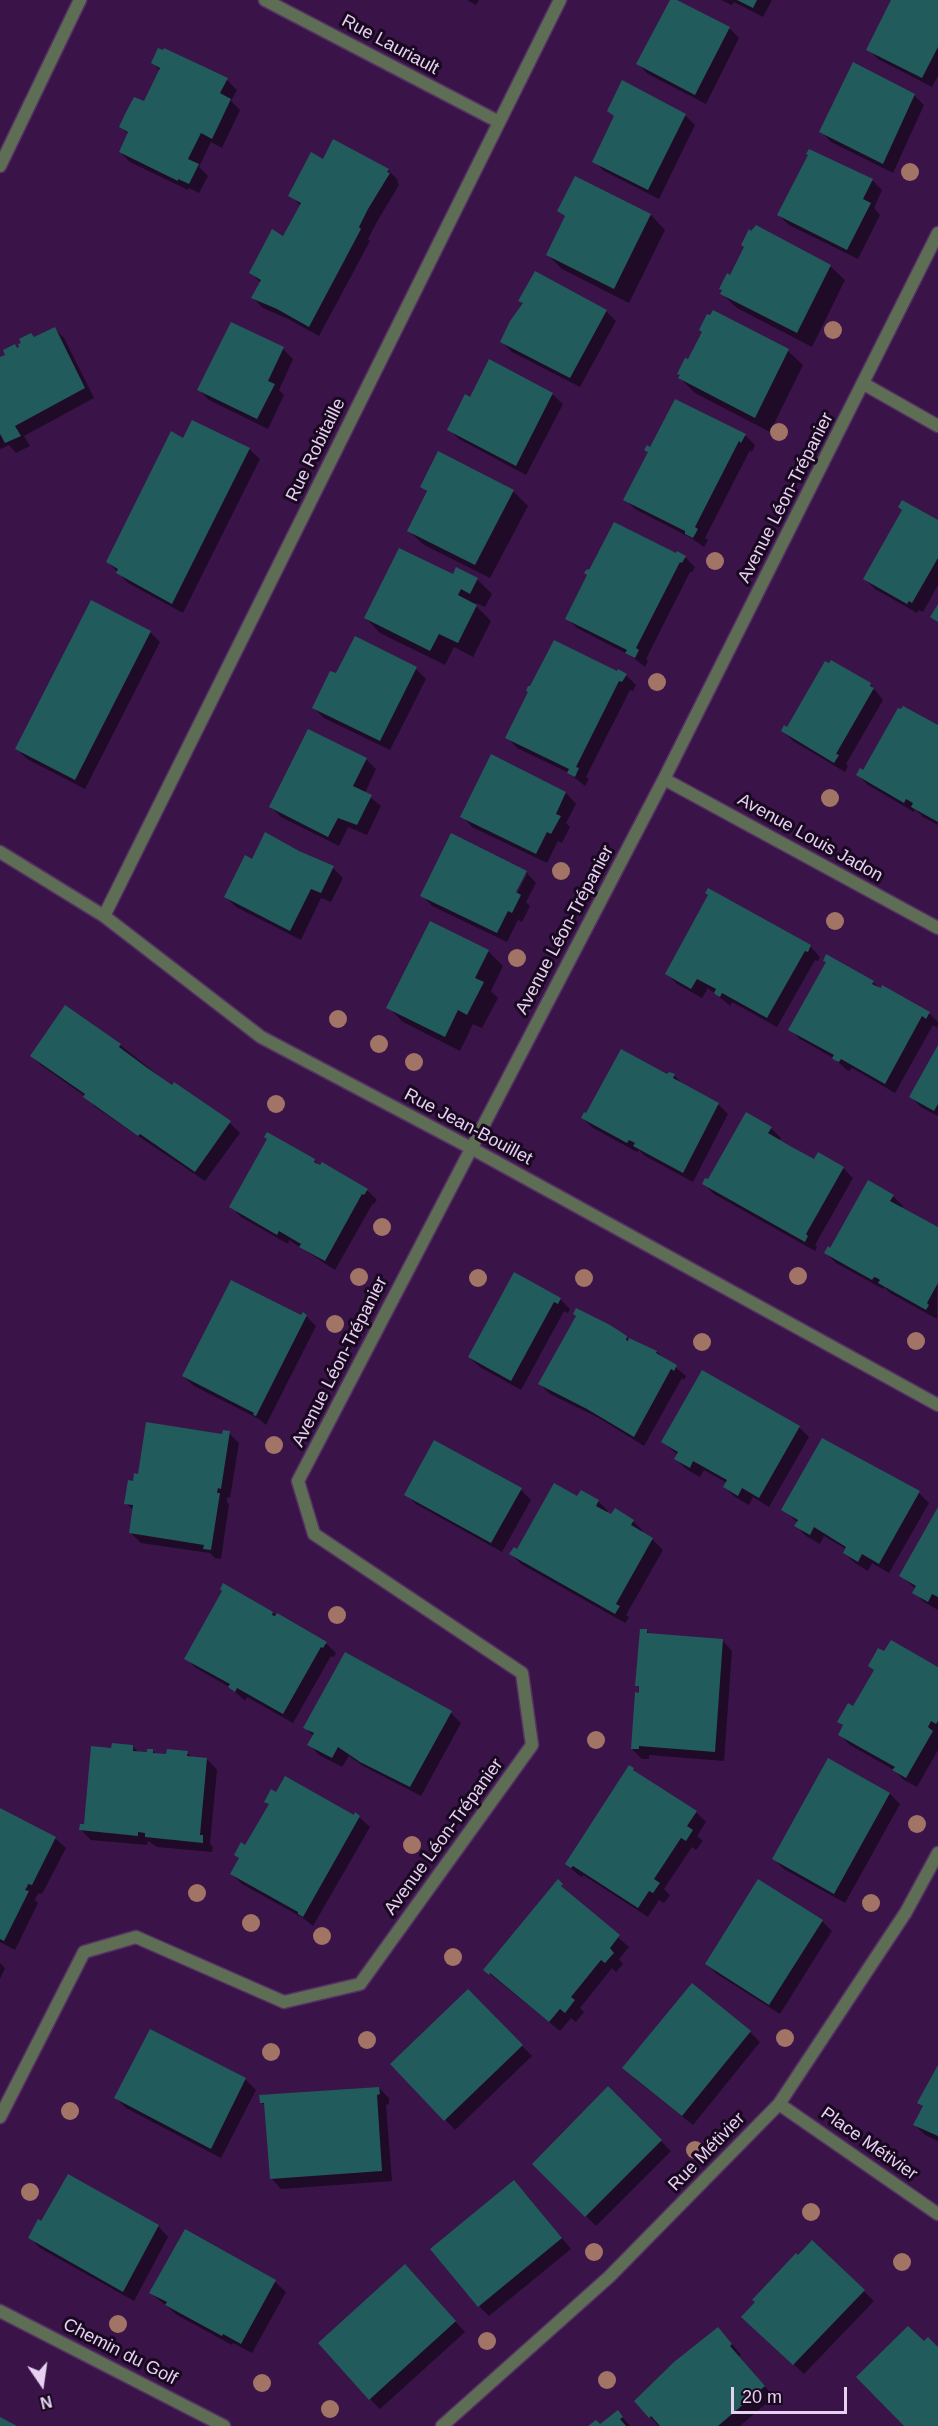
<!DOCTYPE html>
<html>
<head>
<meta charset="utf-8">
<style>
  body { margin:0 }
  #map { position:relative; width:938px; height:2426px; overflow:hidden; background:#3a1449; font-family:Arial,sans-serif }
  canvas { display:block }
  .north { position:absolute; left:12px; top:2354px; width:60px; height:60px; -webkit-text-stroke:4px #190920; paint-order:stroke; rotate:167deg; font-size:16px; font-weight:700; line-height:24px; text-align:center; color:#e7d1f1 }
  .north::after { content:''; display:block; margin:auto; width:21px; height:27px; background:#e7d1f1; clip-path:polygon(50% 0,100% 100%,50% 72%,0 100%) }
  .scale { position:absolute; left:731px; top:2387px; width:116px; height:27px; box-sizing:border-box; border:3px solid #e7d1f1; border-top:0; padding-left:8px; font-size:18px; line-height:21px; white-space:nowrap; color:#e7d1f1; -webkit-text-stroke:4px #190920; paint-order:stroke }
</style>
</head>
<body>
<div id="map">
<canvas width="938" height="2426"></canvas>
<div class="north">N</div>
<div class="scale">20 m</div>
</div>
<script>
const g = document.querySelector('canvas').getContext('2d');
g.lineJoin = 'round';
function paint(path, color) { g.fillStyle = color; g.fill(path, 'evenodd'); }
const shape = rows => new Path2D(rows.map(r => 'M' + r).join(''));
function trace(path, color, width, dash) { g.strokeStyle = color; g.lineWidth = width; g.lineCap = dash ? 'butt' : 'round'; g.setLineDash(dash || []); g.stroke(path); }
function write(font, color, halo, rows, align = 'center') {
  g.font = font + ' Arial,sans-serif'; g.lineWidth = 6; g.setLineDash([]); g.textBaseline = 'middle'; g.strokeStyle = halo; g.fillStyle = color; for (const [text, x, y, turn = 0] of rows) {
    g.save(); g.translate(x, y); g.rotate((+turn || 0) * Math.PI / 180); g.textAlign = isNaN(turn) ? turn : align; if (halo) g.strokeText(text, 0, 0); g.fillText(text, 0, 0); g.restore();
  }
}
const shadow = shape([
  [467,0,479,0,476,5],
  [672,0,729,28,739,38,706,104,648,74,638,64],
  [721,0,772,0,763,17,734,2,732,5],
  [892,0,938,0,938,76,932,87,878,59,868,49],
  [153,63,227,80,237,90,231,101,240,110,222,148,211,142,199,167,208,176,199,193,189,188,188,190,130,162,120,152,129,135,121,127,145,103,160,71],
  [914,95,924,105,893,173,831,142,821,131],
  [685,115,695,125,659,199,604,171,594,161,615,117],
  [334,141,388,170,398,180,397,182,399,185,378,220,368,239,370,241,319,336,288,319,263,308,253,298,261,283,251,273,283,238,301,206,290,195,324,161],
  [575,178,651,215,665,230,629,303,562,269,547,254,566,218,559,211],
  [872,180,882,190,874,208,880,215,858,259,789,225,779,215],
  [830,266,845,280,812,347,737,308,722,294],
  [520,300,606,311,616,321,580,387,512,352,502,342,524,304],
  [714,311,788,351,803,365,770,432,695,393,680,378],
  [54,328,64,338,94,398,24,436,30,446,16,453,9,445,0,449,0,359],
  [283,349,293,359,279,390,284,395,268,429,209,400,199,390],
  [552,394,563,404,526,475,459,439,449,429,471,399],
  [193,422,249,449,260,459,183,613,128,583,108,562],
  [745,435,755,445,752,452,750,450,705,538,708,540,704,547,691,538,635,509,625,499,651,449],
  [422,487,513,491,528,506,490,578,424,545,409,531,428,493],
  [938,522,938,585,923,612,919,610,917,613,875,589,865,579],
  [676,556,685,557,695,567,692,572,690,572,646,659,648,661,645,667,631,656,577,628,567,618],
  [453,576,477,579,492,594,485,607,476,603,475,605,491,621,473,657,454,647,445,665,380,633,366,618],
  [92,602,150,632,160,642,85,789,27,759,17,749],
  [416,669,426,679,390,750,324,718,314,708,336,675],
  [618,673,626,675,636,685,633,691,630,690,586,777,589,779,585,786,569,773,517,748,507,737],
  [870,684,883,700,846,764,848,766,845,772,793,741,783,731],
  [938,727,938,825,923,817,915,809,914,812,868,785,858,775],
  [491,756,566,793,576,804,566,823,570,827,562,843,558,841,547,863,472,827,462,816],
  [366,759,376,769,365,793,381,806,367,835,348,827,339,846,281,817,271,807],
  [298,853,333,868,343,878,331,902,321,898,301,940,236,907,226,897,253,861],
  [526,872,536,883,526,902,530,906,522,922,518,920,507,942,432,906,422,895],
  [524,874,527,874,514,899,512,898],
  [430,923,489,952,503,966,491,991,498,998,482,1028,473,1024,460,1051,403,1022,388,1007],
  [810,946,820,957,818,961,815,960,777,1027,732,1002,730,1006,728,1004,708,988,702,998,677,984,667,974],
  [873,982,881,990,929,1013,938,1022,937,1028,933,1025,895,1093,852,1068,849,1071,847,1070,835,1059,800,1039,790,1029],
  [120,1045,173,1087,230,1123,240,1133,205,1181,95,1107,85,1096,42,1066,31,1056],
  [938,1048,938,1116,921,1107,910,1096],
  [674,1075,684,1086,718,1104,728,1114,693,1182,645,1156,639,1150,637,1152,593,1128,582,1118,668,1076],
  [771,1128,781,1138,779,1141,815,1161,843,1168,853,1178,815,1245,817,1247,815,1251,714,1194,704,1184],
  [269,1140,314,1160,321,1167,367,1190,377,1200,374,1204,373,1203,335,1270,289,1240,288,1244,241,1217,231,1206],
  [893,1196,903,1206,901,1209,938,1229,937,1319,890,1293,884,1287,883,1289,836,1263,826,1253],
  [514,1274,560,1299,570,1309,568,1313,564,1311,521,1390,480,1367,469,1357],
  [306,1316,316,1326,266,1425,259,1419,194,1386,183,1376],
  [626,1337,629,1341,657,1352,686,1376,684,1380,682,1378,644,1446,599,1418,550,1394,540,1384],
  [799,1427,809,1437,769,1507,753,1497,749,1505,735,1497,724,1487,727,1483,704,1470,700,1477,686,1469,676,1459,678,1455,663,1442],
  [229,1433,239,1443,230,1498,227,1497,227,1502,229,1504,221,1559,215,1558,210,1553,141,1543,130,1532,134,1511,126,1503,139,1475],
  [521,1490,531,1500,502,1552,416,1504,406,1494],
  [919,1493,929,1503,889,1573,872,1563,868,1571,855,1563,844,1553,846,1549,824,1536,820,1544,806,1536,796,1526,798,1523,783,1509],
  [578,1498,598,1501,608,1511,607,1514,633,1521,643,1531,642,1533,653,1540,663,1550,626,1615,629,1617,625,1623,521,1564,511,1554],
  [938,1510,938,1610,924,1602,914,1592,916,1589,901,1576],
  [273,1613,326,1643,336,1653,334,1657,331,1656,293,1723,247,1697,245,1701,231,1688,196,1668,186,1658],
  [647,1631,651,1635,722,1640,732,1651,724,1761,649,1755,649,1759,642,1759,632,1749,641,1689,637,1685],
  [346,1654,451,1713,461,1723,421,1796,363,1766,349,1756,342,1767,319,1755,309,1744,314,1736,305,1728],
  [938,1669,938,1750,917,1787,904,1780,894,1770,850,1745,840,1735,844,1727,839,1722,854,1708],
  [133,1747,139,1753,148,1754,153,1751,157,1755,187,1753,193,1758,207,1759,217,1770,210,1844,213,1847,212,1852,157,1847,148,1841,147,1845,91,1840,81,1830,85,1826,113,1749],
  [829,1760,890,1794,900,1804,845,1903,784,1869,774,1859],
  [633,1769,642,1778,696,1812,706,1822,697,1836,703,1841,696,1850,692,1847,664,1889,670,1895,664,1903,659,1900,648,1917,583,1875,582,1877,577,1874,567,1864],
  [266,1801,359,1817,370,1827,313,1926,303,1918,242,1884,232,1874,270,1805],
  [0,1810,55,1838,66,1848,42,1894,39,1893,36,1897,35,1900,38,1903,15,1950,0,1942],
  [558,1882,571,1897,629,1947,619,1959,623,1964,616,1972,612,1968,580,2008,584,2012,576,2022,571,2018,560,2031,485,1970],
  [822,1921,832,1931,780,2014,717,1974,706,1964],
  [0,1963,5,1968,0,1979],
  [468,1991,532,2056,455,2130,392,2064],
  [150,2031,246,2080,256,2090,221,2158,126,2108,116,2098],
  [750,2032,760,2042,693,2125,634,2078],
  [938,2068,938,2141,925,2135,915,2125,924,2108,919,2103],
  [379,2088,389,2098,389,2104,386,2105,392,2181,281,2189,271,2178,266,2107,261,2102],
  [608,2089,671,2151,596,2226,534,2164],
  [524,2192,571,2249,489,2316,479,2306],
  [158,2226,168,2237,134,2301,40,2248,30,2238],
  [185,2231,275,2282,286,2292,252,2353,233,2343,232,2345,177,2315,151,2293],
  [812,2242,874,2301,804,2374,754,2327,798,2258],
  [415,2277,465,2332,380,2409,370,2399],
  [728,2339,741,2355,739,2356,774,2397,740,2426,659,2426,650,2417],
  [618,2412,630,2426,591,2426,600,2426]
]);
const building = shape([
  [670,0,677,0,730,27,695,95,636,64],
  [737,0,757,0,753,8],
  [891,0,938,0,938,47,922,78,866,50],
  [158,48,163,50,164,48,228,78,220,93,231,99,212,139,201,133,188,159,199,164,189,184,178,179,178,181,119,152,128,132,119,127,126,112,134,97,144,101,160,68,151,63],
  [853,62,915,94,883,164,819,132],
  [622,80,686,114,648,190,592,162,614,116,607,111],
  [333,139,389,169,387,172,390,173,368,209,359,227,361,229,309,327,277,309,251,298,261,280,249,273,272,229,283,236,301,203,288,196,311,152,323,159],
  [809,149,873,179,863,199,871,203,847,250,777,215,808,155,806,154],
  [575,176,651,214,614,289,546,255,565,216,557,211],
  [756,225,831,265,797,333,720,294,722,290,719,289,727,273,730,275,744,247,741,245,749,229,751,231],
  [535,271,607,310,570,378,500,342,510,321,523,303,518,301],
  [713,310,789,349,755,418,678,378,680,375,677,374,685,358,688,359,702,332,699,330,707,314,710,315],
  [231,322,284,347,268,381,275,384,257,419,197,390],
  [55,327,85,388,15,426,21,436,5,443,0,434,0,357,5,355,3,350,15,344,17,348,19,347,18,344,21,343,19,339,31,333,34,337],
  [489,359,553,393,516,466,447,430,465,394,470,397],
  [675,399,746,434,741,443,739,441,695,527,698,529,693,538,685,534,685,531,623,500,648,452,644,450,647,445,650,447],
  [192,420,250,448,172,604,116,573,118,569,106,562,171,431,183,438],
  [438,451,514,490,475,565,407,531,427,491,420,487],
  [902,500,938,520,938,558,912,603,909,601,907,604,863,579,902,510,898,507],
  [614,522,676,553,677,551,686,556,682,563,680,562,636,648,639,650,635,658,625,653,627,650,565,619,587,575,584,573,587,569,589,570],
  [399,548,453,574,456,567,478,578,470,594,461,589,458,595,477,605,458,643,439,634,430,651,364,618],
  [91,600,151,631,75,780,15,749],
  [938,604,938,622,930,617],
  [355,636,417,667,380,741,312,708,330,671,336,673],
  [554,640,617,671,618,669,627,674,622,682,619,681,576,767,579,768,575,777,567,773,569,769,505,738,528,692,526,691,528,686,530,686],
  [831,660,871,683,870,686,874,688,836,754,839,755,834,763,781,731,784,725,787,727,825,661,829,663],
  [903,706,938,725,938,822,911,807,913,803,906,799,904,803,856,775,860,768,863,770,898,708,901,709],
  [308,729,367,758,353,786,372,795,357,825,338,818,328,837,269,807],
  [491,754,566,792,556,814,561,816,551,834,547,832,536,854,460,817],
  [265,832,299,851,334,866,321,893,311,889,290,931,224,897,245,855,252,859],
  [451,833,527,871,516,892,521,895,512,913,508,911,497,933,420,896],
  [708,888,811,945,808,952,805,951,767,1018,722,993,720,997,716,995,714,993,716,989,697,979,691,989,665,974,708,895,705,893],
  [430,921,489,950,475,978,484,982,467,1015,458,1010,445,1037,386,1008],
  [826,954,874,981,872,984,876,986,881,988,882,985,930,1012,926,1019,922,1016,885,1084,841,1059,839,1062,834,1060,832,1058,834,1055,788,1030,826,962,823,961],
  [65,1005,121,1044,119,1047,146,1067,172,1085,174,1082,231,1121,195,1172,140,1134,138,1136,83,1097,85,1094,30,1056],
  [938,1045,938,1104,934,1111,909,1097],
  [621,1049,667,1074,669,1072,675,1074,673,1078,719,1103,683,1173,633,1146,635,1143,629,1140,627,1143,581,1118,584,1112,586,1113],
  [746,1112,772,1127,768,1133,790,1146,814,1159,818,1152,844,1167,806,1234,808,1236,805,1242,702,1184,705,1178,708,1179],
  [267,1132,315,1159,314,1162,320,1165,322,1162,368,1189,364,1195,362,1194,325,1261,299,1247,301,1244,279,1231,277,1235,229,1207,267,1139,264,1137],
  [868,1180,894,1195,890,1201,938,1227,938,1283,927,1303,929,1305,926,1310,878,1283,880,1280,877,1278,874,1277,872,1280,824,1253,828,1246,830,1248],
  [514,1272,561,1298,558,1304,554,1302,511,1381,468,1357],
  [231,1280,301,1315,303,1312,307,1315,256,1416,253,1415,254,1413,182,1376],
  [576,1308,610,1325,627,1336,626,1340,628,1341,629,1338,657,1351,656,1353,677,1365,674,1371,671,1369,634,1437,587,1409,538,1384,576,1316,573,1314],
  [702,1370,800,1426,759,1498,742,1488,738,1496,723,1487,727,1480,693,1461,690,1468,674,1459,678,1452,661,1442],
  [146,1422,222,1434,223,1430,230,1431,221,1489,218,1488,217,1493,220,1493,211,1550,203,1549,204,1545,129,1533,133,1505,124,1504,128,1480,133,1481,134,1473,138,1474],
  [822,1438,920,1491,879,1564,862,1554,858,1562,843,1553,846,1547,814,1527,810,1535,794,1526,798,1520,781,1510],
  [434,1440,522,1488,491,1543,404,1495],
  [554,1483,577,1496,581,1490,599,1500,596,1506,611,1514,615,1508,634,1520,631,1525,653,1538,616,1604,620,1606,615,1614,509,1554,514,1547,517,1549],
  [938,1507,938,1597,932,1594,928,1602,912,1593,916,1586,899,1576],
  [223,1583,273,1612,272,1615,275,1616,277,1613,327,1642,323,1648,321,1647,283,1714,237,1688,235,1692,228,1687,230,1684,184,1659,222,1591,220,1589],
  [640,1629,647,1629,647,1633,723,1639,715,1752,639,1746,639,1749,631,1749,635,1692,639,1693,639,1686,635,1686],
  [891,1640,938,1667,938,1721,936,1724,931,1721,928,1727,933,1731,906,1778,892,1770,895,1767,838,1735,843,1725,837,1722,848,1703,853,1706,874,1670,868,1666,878,1648,884,1651],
  [345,1652,452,1711,410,1787,360,1762,338,1747,332,1758,307,1745,314,1733,303,1728],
  [112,1743,133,1745,133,1751,147,1752,147,1749,153,1749,153,1753,166,1754,167,1749,188,1751,187,1756,207,1758,200,1835,203,1835,203,1843,145,1837,145,1833,138,1832,138,1836,79,1830,80,1824,84,1824,91,1746,111,1748],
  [828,1758,890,1793,834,1894,772,1859],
  [629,1765,634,1768,633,1770,697,1811,687,1826,693,1830,686,1841,681,1838,654,1879,660,1883,653,1893,649,1891,638,1908,573,1866,571,1868,565,1864],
  [285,1776,354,1815,355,1812,360,1816,303,1917,298,1914,298,1912,230,1874,239,1858,234,1855,241,1842,245,1845,269,1804,264,1802,271,1789,276,1792],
  [0,1808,56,1837,32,1885,28,1884,27,1887,25,1890,29,1891,4,1941,0,1939],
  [558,1879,563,1884,561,1886,620,1935,610,1948,614,1953,605,1963,601,1960,571,1997,575,2000,565,2013,560,2009,549,2022,490,1973,489,1975,483,1970],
  [758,1879,823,1920,769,2005,705,1964],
  [692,1983,751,2031,682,2116,622,2068],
  [468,1989,523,2045,444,2121,390,2064],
  [150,2029,246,2078,211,2149,114,2098],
  [938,2065,938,2136,913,2125,923,2106,917,2103],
  [608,2086,662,2140,585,2217,532,2164],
  [379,2087,380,2094,377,2095,382,2171,270,2179,264,2103,260,2103,259,2095],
  [68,2174,159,2225,123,2292,28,2238,38,2219,41,2221],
  [514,2180,562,2238,478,2307,430,2249],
  [185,2229,276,2280,241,2344,223,2334,222,2336,165,2305,167,2302,149,2293],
  [812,2240,865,2290,793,2365,741,2317,755,2302,752,2300,796,2253,798,2255],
  [405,2264,456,2321,369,2400,318,2343],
  [908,2326,924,2341,928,2337,938,2347,938,2426,904,2426,856,2377],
  [718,2327,732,2344,730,2346,765,2386,718,2426,660,2426,651,2416,649,2418,634,2401,674,2362],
  [618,2410,623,2417,620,2419,626,2426,588,2426,596,2420,600,2424],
  [0,2417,17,2426,0,2426]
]);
const street = shape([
  [265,0,499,122],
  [0,166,80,0],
  [864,384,938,426],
  [664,779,938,928],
  [0,852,104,916,261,1037,471,1148,938,1405],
  [104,916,560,0],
  [779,2104,938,2214],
  [0,2117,84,1952,136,1937,284,2002,360,1984,532,1745,522,1673,314,1534,298,1481,664,779,938,233],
  [0,2311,224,2426],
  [442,2426,609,2277,779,2104,906,1912,938,1853]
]);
const trees = [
  [910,172],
  [833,330],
  [779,432],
  [715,561],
  [657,682],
  [830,798],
  [561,871],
  [835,921],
  [517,958],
  [338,1019],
  [379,1044],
  [414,1062],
  [276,1104],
  [382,1227],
  [798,1276],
  [359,1277],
  [478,1278],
  [584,1278],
  [335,1324],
  [916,1341],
  [702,1342],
  [274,1445],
  [337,1615],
  [596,1740],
  [917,1824],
  [412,1845],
  [197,1893],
  [871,1903],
  [251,1923],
  [322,1936],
  [453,1957],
  [785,2038],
  [367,2040],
  [271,2052],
  [70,2111],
  [695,2150],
  [30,2192],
  [811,2212],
  [594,2252],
  [902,2262],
  [118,2324],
  [487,2341],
  [607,2380],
  [262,2383],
  [330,2409]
];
const streetNames = [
  ["Rue Lauriault",390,45,28],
  ["Rue Robitaille",316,450,-64],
  ["Avenue Léon-Trépanier",786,498,-63],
  ["Avenue Louis Jadon",810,838,29],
  ["Avenue Léon-Trépanier",565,930,-62],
  ["Rue Jean-Bouillet",468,1127,28],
  ["Avenue Léon-Trépanier",340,1362,-63],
  ["Avenue Léon-Trépanier",444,1837,-54],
  ["Place Métivier",869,2144,35],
  ["Rue Métivier",707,2152,-46],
  ["Chemin du Golf",120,2352,27]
];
paint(shadow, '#0007');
paint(building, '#225b5b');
trace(street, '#563264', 15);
trace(street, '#5d6e54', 12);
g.fillStyle = '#a17465';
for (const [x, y] of trees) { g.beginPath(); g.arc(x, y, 9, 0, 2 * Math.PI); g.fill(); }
write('18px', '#e7d1f1', '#190920', streetNames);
</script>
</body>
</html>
